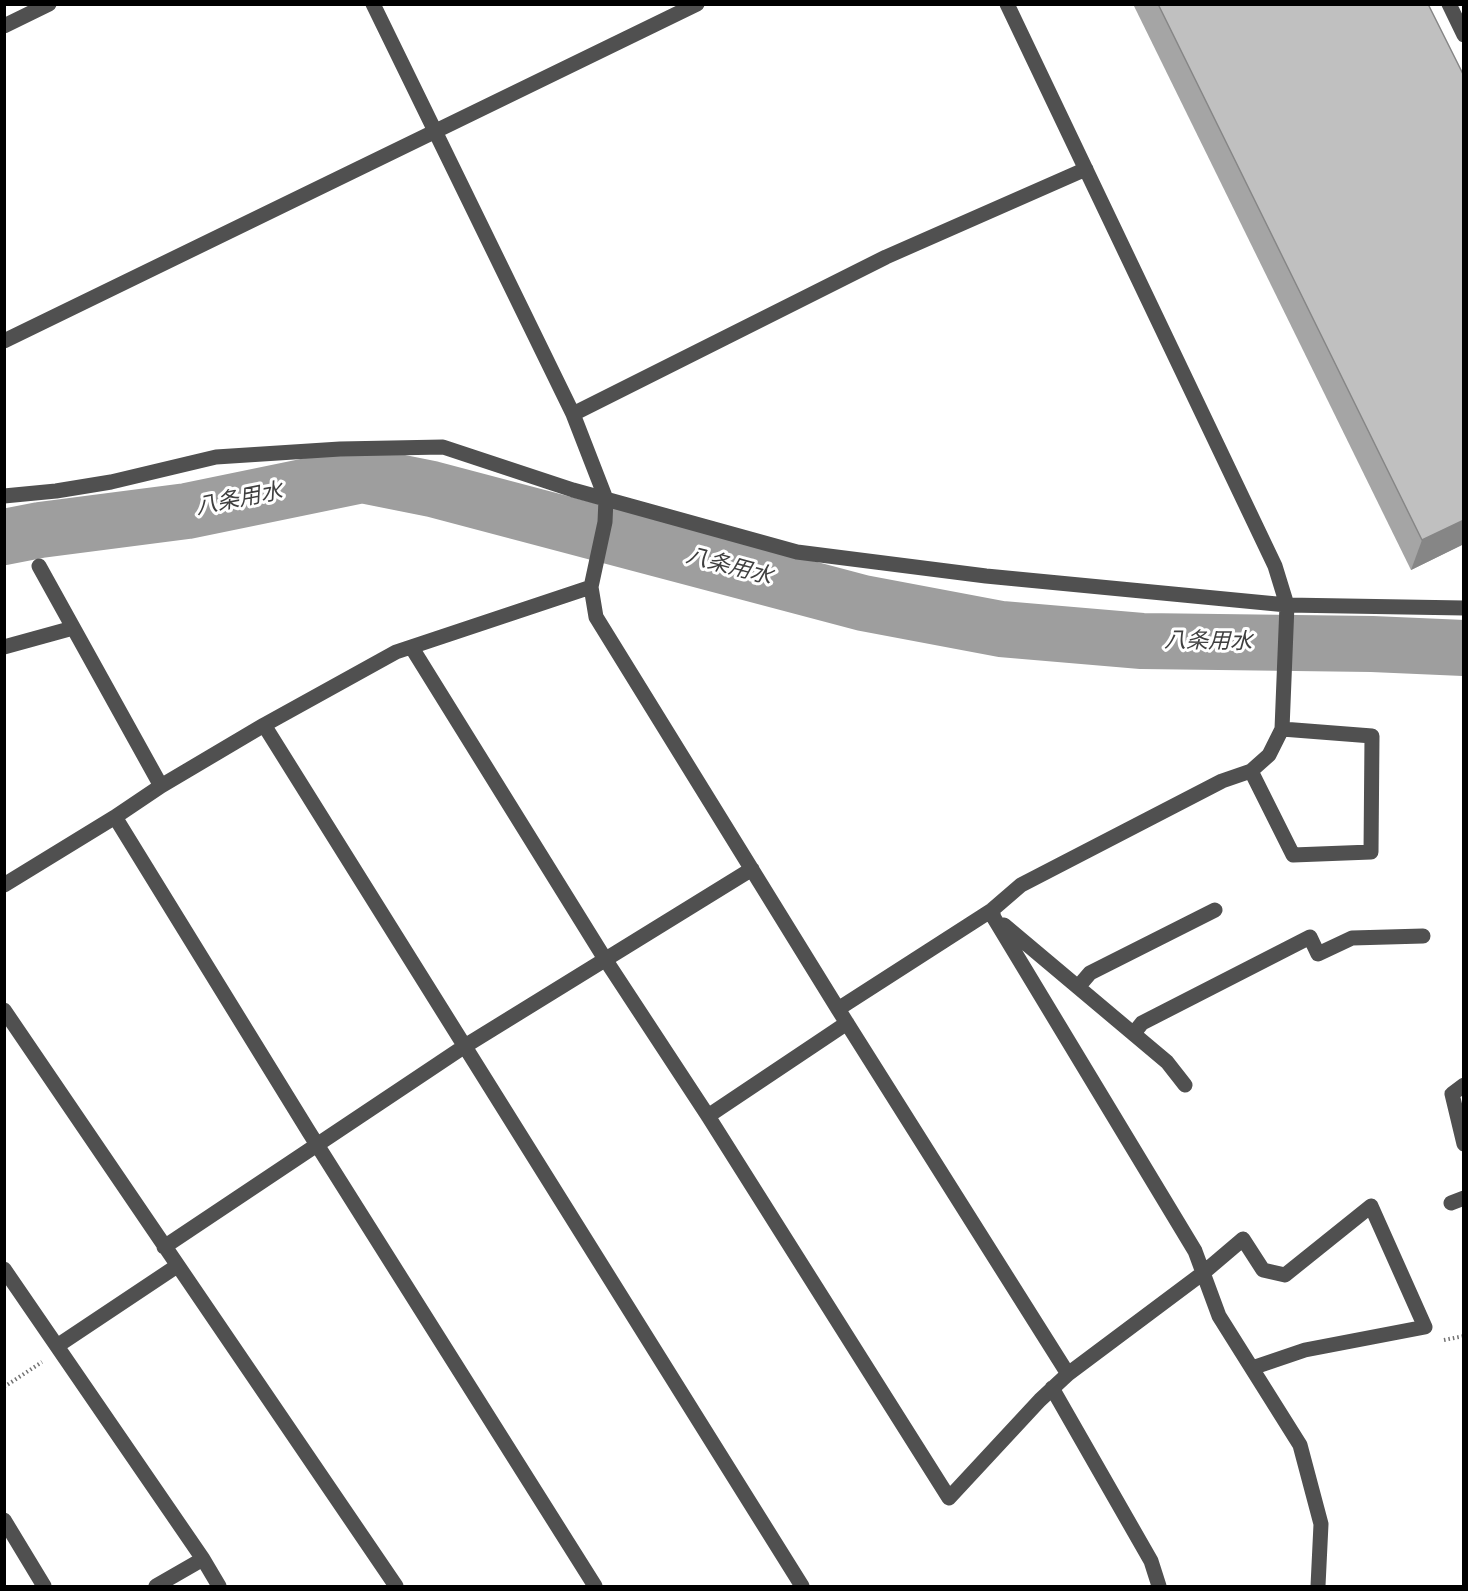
<!DOCTYPE html>
<html>
<head>
<meta charset="utf-8">
<style>
  body { margin:0 }
  #map { position:relative; width:1468px; height:1591px; overflow:hidden; background:#fff; font-family:"Varela Round",sans-serif }
  canvas { display:block }
  .frame { position:absolute; inset:0; border:6px solid #000; pointer-events:none }
</style>
</head>
<body>
<div id="map">
<canvas width="1468" height="1591"></canvas>
<div class="frame"></div>
</div>
<script>
const g = document.querySelector('canvas').getContext('2d');
g.lineJoin = 'round';
const shape = rows => new Path2D(rows.map(r => 'M' + r).join(''));
function trace(path, color, width, dash) { g.strokeStyle = color; g.lineWidth = width; g.lineCap = dash ? 'butt' : 'round'; g.setLineDash(dash || []); g.stroke(path); }
function paint(path, color) { g.fillStyle = color; g.fill(path, 'evenodd'); }
function write(font, color, halo, rows, align = 'center') {
  g.font = font + ' "Varela Round","Noto Sans JP",sans-serif'; g.lineWidth = 6; g.setLineDash([]); g.textBaseline = 'middle'; g.strokeStyle = halo; g.fillStyle = color; for (const [text, x, y, turn = 0] of rows) {
    g.save(); g.translate(x, y); g.rotate((+turn || 0) * Math.PI / 180); g.textAlign = isNaN(turn) ? turn : align; if (halo) g.strokeText(text, 0, 0); g.fillText(text, 0, 0); g.restore();
  }
}
const river = shape([
  [4,537,40,530,187,511,362,475,432,489,863,603,1001,629,1142,641,1372,644,1464,648]
]);
const path = shape([
  [1444,1340,1464,1336],
  [4,1387,42,1362]
]);
const minor = shape([
  [373,4,573,414,606,499,605,522,591,587,596,617,838,1009,1068,1374],
  [1449,4,1464,35],
  [4,26,49,4],
  [4,341,697,4],
  [573,414,886,257,1086,169],
  [4,496,56,491,111,482,216,457,340,449,443,447,573,490,797,552,986,576,1287,605,1464,608],
  [39,566,161,786],
  [4,647,73,628],
  [412,648,605,959,708,1116,949,1498,1040,1400,1068,1374,1203,1273,1243,1239,1263,1270,1285,1275,1371,1206,1425,1327,1305,1350,1252,1368],
  [264,725,802,1586],
  [1251,771,1293,855,1371,852,1372,736,1282,729],
  [115,817,309,1132,595,1586],
  [4,885,115,817,161,786,264,725,396,652,591,587],
  [992,910,994,918,1195,1251,1219,1316,1300,1445,1321,1524,1318,1586],
  [1004,925,1167,1062,1185,1085],
  [1078,987,1090,973,1215,910],
  [838,1009,992,910,1021,885,1222,781,1251,771,1269,755,1282,729,1287,605,1275,566,1007,4],
  [4,1010,396,1586],
  [1134,1033,1142,1023,1310,937,1318,954,1352,938,1423,936],
  [1464,1085,1452,1094,1464,1144],
  [708,1116,847,1023],
  [1451,1203,1464,1198],
  [164,1247,465,1046,752,869],
  [4,1269,203,1559,219,1586],
  [57,1346,177,1266],
  [1052,1388,1151,1561,1159,1586],
  [4,1520,44,1586],
  [156,1586,203,1559]
]);
const wall = shape([
  [1133,4,1428,4,1464,76,1464,544,1411,570]
]);
const shadedWall = shape([
  [1464,520,1464,544,1411,570,1422,540]
]);
const building = shape([
  [1158,4,1428,4,1464,76,1464,520,1422,540,1158,4]
]);
const waterNames = [
  ["八条用水",239,500,-11],
  ["八条用水",729,567,15],
  ["八条用水",1208,642,1]
];
trace(river, '#9e9e9e', 56);
trace(path, '#727272', 4, [1.5, 3]);
trace(minor, '#505050', 15);
paint(wall, '#a5a5a5');
paint(shadedWall, '#868686');
paint(building, '#c0c0c0');
trace(building, '#868686', 1.5);
write('italic 22px', '#3f3f3f', '#fff', waterNames);
</script>
</body>
</html>
